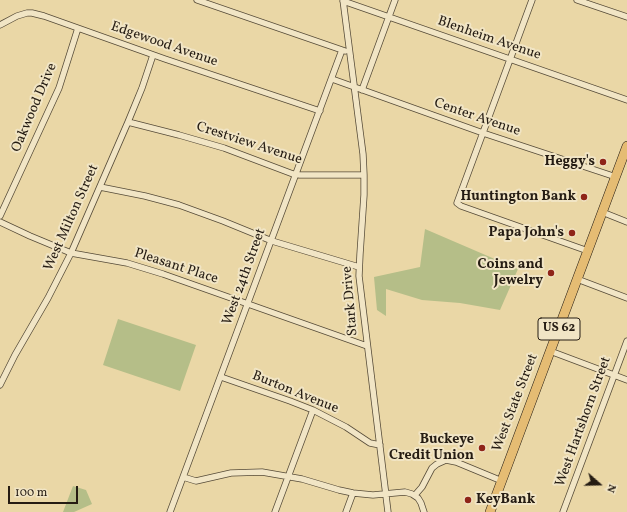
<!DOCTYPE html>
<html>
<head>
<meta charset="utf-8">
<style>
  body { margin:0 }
  #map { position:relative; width:627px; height:512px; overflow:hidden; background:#ead7a6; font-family:Vollkorn,serif }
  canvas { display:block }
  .north { position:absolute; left:579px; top:464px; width:40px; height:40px; -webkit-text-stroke:3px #f1e5c5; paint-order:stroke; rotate:110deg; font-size:11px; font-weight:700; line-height:16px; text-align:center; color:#251c13 }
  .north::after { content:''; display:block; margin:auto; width:14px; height:18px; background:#251c13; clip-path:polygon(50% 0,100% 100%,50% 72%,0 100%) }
  .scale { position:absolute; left:8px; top:486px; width:70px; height:18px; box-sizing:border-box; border:2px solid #251c13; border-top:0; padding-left:5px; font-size:12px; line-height:14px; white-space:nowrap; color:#251c13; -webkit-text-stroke:3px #f1e5c5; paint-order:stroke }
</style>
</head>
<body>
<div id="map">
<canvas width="627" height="512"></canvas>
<div class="north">N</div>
<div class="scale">100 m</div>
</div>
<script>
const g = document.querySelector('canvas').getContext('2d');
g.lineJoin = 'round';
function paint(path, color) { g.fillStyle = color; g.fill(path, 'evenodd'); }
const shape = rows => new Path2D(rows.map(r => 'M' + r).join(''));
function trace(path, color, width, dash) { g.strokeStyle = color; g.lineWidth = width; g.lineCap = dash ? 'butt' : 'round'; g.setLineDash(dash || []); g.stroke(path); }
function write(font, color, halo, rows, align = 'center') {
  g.font = font + ' Vollkorn,serif'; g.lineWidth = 4; g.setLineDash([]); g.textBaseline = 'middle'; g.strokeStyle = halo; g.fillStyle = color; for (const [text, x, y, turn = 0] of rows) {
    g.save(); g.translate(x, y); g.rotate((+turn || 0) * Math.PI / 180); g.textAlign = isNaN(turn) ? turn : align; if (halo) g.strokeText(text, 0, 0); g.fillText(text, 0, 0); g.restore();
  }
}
const green = shape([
  [425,229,518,269,500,310,460,303,422,300,386,289,386,316,377,310,374,277,420,267],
  [118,319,196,345,180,391,103,365],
  [73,486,86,490,92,504,74,512,63,512]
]);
const minor = shape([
  [197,0,345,51],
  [343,0,363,154,364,175,364,195,360,254,359,276,388,512],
  [532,0,457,203,461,206,588,251],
  [577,0,627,17],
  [343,1,627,100],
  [0,25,17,16,27,13,32,13,44,16,165,59,320,111],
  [332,79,483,133,616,177],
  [362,90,395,0],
  [128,122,179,135,224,148,293,174,300,175,364,175],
  [100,187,145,196,179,205,223,221,272,241,359,267],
  [602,212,627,222],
  [0,216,59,88,78,28],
  [0,222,30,236,71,253,127,263,163,274,367,346],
  [577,279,627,298],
  [550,351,627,380],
  [221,377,290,401,313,410,346,427,370,443,380,445],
  [0,385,15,355,48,298,71,253,128,122,142,88,153,55],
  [183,477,196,481,231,473,262,472,302,479,339,490,353,493,373,495,405,492,412,494,418,498,421,503,424,512],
  [415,495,422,487,432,468,437,464,446,460,456,462,502,481],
  [170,512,342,50],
  [275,512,313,410],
  [346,512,353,493],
  [563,512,627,341]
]);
const trunk = shape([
  [490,512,627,146]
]);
const markers = [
  [603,162,4,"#8f2418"],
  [584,197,4,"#8f2418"],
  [572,233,4,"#8f2418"],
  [551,273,4,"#8f2418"],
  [482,448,4,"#8f2418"],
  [468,500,4,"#8f2418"]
];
const shields = [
  [559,329,42]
];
const shieldNames = [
  ["US 62",559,329]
];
const streetNames = [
  ["Blenheim Avenue",489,39,19],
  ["Edgewood Avenue",164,45,19],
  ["Oakwood Drive",35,108,-67],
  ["Center Avenue",477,118,19],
  ["Crestview Avenue",249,144,18],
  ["West Milton Street",72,218,-66],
  ["Pleasant Place",176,267,18],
  ["West 24th Street",245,277,-70],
  ["Stark Drive",351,301,-95],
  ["Burton Avenue",295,393,22],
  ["West State Street",516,403,-69],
  ["West Hartshorn Street",584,422,-70]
];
const poiNames = [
  ["Heggy's",595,162],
  ["Huntington Bank",576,197],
  ["Papa John's",564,233],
  ["Coins and",543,265],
  ["Jewelry",543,281],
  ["Buckeye",474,440],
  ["Credit Union",474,456],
  ["KeyBank",476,500,"left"]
];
paint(green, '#b5be88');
trace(minor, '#564b38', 7);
trace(trunk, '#251c13', 10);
trace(minor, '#f1e5c5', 5.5);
trace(trunk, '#e5bc73', 9);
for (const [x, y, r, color] of markers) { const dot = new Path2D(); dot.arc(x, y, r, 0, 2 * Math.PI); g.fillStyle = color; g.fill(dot); trace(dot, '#f1e5c5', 1.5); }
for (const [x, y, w] of shields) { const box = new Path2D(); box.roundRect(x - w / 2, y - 11, w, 22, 3); g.fillStyle = '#f1e5c5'; g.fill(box); trace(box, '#251c13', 1); }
write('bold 13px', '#251c13', null, shieldNames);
write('14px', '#251c13', '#f1e5c5', streetNames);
write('bold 14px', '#251c13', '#f1e5c5', poiNames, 'right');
</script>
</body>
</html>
